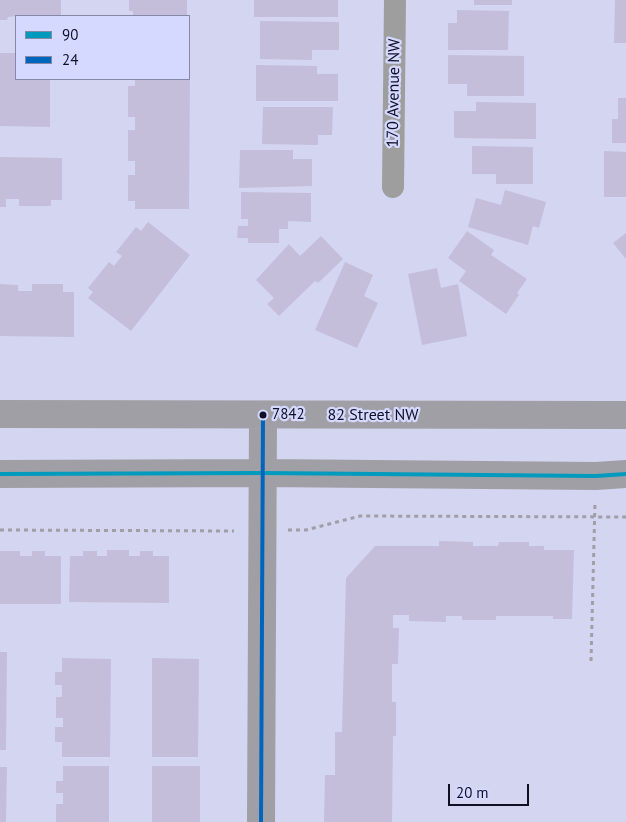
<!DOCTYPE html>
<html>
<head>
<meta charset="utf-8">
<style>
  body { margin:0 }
  #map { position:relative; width:626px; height:822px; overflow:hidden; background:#d4d5f0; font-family:"PT Sans",sans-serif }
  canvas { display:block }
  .legend { position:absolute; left:15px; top:15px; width:175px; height:65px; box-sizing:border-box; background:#d5d9ff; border:1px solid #8688a8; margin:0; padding:6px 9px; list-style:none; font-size:15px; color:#100f25 }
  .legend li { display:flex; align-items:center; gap:10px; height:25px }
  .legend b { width:25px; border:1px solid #8688a8 }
  .scale { position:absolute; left:448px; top:784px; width:81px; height:22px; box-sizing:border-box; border:2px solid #100f25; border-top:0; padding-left:6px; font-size:15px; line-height:18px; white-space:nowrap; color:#100f25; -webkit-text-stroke:4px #d5d9ff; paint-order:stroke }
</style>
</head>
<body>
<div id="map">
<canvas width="626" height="822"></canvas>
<ul class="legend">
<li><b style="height:6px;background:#029abd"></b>90</li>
<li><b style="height:6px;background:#0065bd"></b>24</li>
</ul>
<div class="scale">20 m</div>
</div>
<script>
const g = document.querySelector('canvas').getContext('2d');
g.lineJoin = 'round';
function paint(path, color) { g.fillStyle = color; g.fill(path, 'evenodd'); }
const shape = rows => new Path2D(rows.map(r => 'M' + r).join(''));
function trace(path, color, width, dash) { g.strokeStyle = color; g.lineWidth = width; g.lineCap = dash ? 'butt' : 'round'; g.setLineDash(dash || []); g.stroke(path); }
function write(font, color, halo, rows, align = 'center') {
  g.font = font + ' "PT Sans",sans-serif'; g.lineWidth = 4.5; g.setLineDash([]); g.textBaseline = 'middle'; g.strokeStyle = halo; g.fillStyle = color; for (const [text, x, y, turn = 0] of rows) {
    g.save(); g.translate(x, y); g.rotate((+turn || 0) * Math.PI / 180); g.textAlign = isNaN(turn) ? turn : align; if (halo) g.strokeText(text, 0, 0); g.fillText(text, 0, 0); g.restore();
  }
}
const building = shape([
  [0,0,61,0,61,16,16,16,8,17,7,20,0,20],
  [129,0,187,0,187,16,133,16,133,11,129,11],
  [254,0,338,0,338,17,254,17],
  [474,0,512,0,512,5,474,5],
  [615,0,626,0,626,43,614,43],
  [457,10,509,11,508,50,448,50,448,23,457,23],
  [260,21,339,22,339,50,312,50,312,60,260,59],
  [0,53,16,53,16,79,50,79,50,127,0,126],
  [448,55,524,56,524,96,467,96,467,84,448,84],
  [256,65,317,66,317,74,338,74,338,101,256,101],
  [135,79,190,79,189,209,135,209,135,201,128,201,128,175,135,175,135,161,128,161,128,130,135,130,135,117,128,117,128,86,135,86],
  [618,98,626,98,626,143,612,143,612,119,618,119],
  [476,102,536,103,536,139,454,138,454,111,476,111],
  [263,107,333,107,332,135,318,135,318,145,262,144],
  [472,146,533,147,533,184,496,184,496,174,472,174],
  [240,150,293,150,293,159,312,159,312,186,239,188],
  [604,151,626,152,626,197,604,197],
  [0,157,62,158,62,200,51,200,51,206,19,206,19,199,6,199,6,207,0,207],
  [505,190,546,202,539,228,533,226,528,245,468,227,476,198,501,205],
  [241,192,311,193,311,222,288,221,288,229,279,229,279,243,248,243,248,238,237,238,238,226,248,226,248,219,241,219],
  [148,222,190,255,131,331,88,298,93,292,88,288,109,262,114,266,122,256,116,252,136,227,141,231],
  [467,231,494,250,491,255,527,279,517,293,519,295,506,314,459,281,466,271,448,258],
  [626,233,626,259,613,243],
  [321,236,343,259,318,283,315,281,279,316,267,304,274,298,256,280,289,244,300,256],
  [345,262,373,275,364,296,378,303,357,348,315,330],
  [437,268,441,288,458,284,467,336,422,345,408,274],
  [0,284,18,285,18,291,32,291,32,284,63,284,63,292,74,292,74,337,0,336],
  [439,541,473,542,473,546,498,546,499,542,529,542,529,546,544,546,544,550,574,550,572,619,553,619,553,616,496,616,496,620,462,620,462,616,446,616,446,622,409,621,409,615,393,615,393,628,399,628,398,664,392,664,392,702,396,702,396,736,393,736,392,822,324,822,325,775,335,775,335,732,342,732,346,578,375,546,439,546],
  [107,550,129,550,129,556,140,556,140,551,153,551,153,556,169,556,169,603,69,602,70,556,83,556,83,551,97,551,97,556,107,556],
  [0,551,20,551,20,556,32,556,32,551,45,551,45,556,61,556,61,604,0,604],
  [0,652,7,652,6,750,0,750],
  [62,658,111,659,110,757,62,757,62,742,55,742,55,727,63,727,63,718,56,718,56,697,62,697,62,685,55,685,55,672,62,672],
  [152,658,199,659,198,757,152,757],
  [63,766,109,766,109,822,56,822,56,804,63,804,63,793,56,793,56,781,63,781],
  [152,766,200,766,200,822,152,822],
  [0,767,7,767,6,822,0,822]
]);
const path = shape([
  [0,530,234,531],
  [288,530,306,530,360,516,626,517],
  [591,661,595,502]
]);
const street = shape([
  [393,187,395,0]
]);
const secondary = shape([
  [0,414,626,415],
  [0,474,263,473,596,476,626,474],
  [261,822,263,415]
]);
const bus1 = shape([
  [0,474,263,473,596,476,626,474]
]);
const bus2 = shape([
  [261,822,263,415]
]);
const markers = [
  [263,415,4.5,"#100f25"]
];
const busNames = [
  ["7842",272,415]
];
const streetNames = [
  ["170 Avenue NW",394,93,-89],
  ["82 Street NW",373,415]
];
paint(building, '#c4beda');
trace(path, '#a09fa9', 3, [4, 4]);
trace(street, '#9e9e9f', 22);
trace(secondary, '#a09fa5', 28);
trace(bus1, '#029abd', 4);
trace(bus2, '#0065bd', 4);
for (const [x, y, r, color] of markers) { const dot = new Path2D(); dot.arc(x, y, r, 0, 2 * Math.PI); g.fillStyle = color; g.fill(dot); trace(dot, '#d5d9ff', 2); }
write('15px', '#100f25', '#d5d9ff', busNames, 'left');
write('16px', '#100f25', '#d5d9ff', streetNames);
</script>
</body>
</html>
